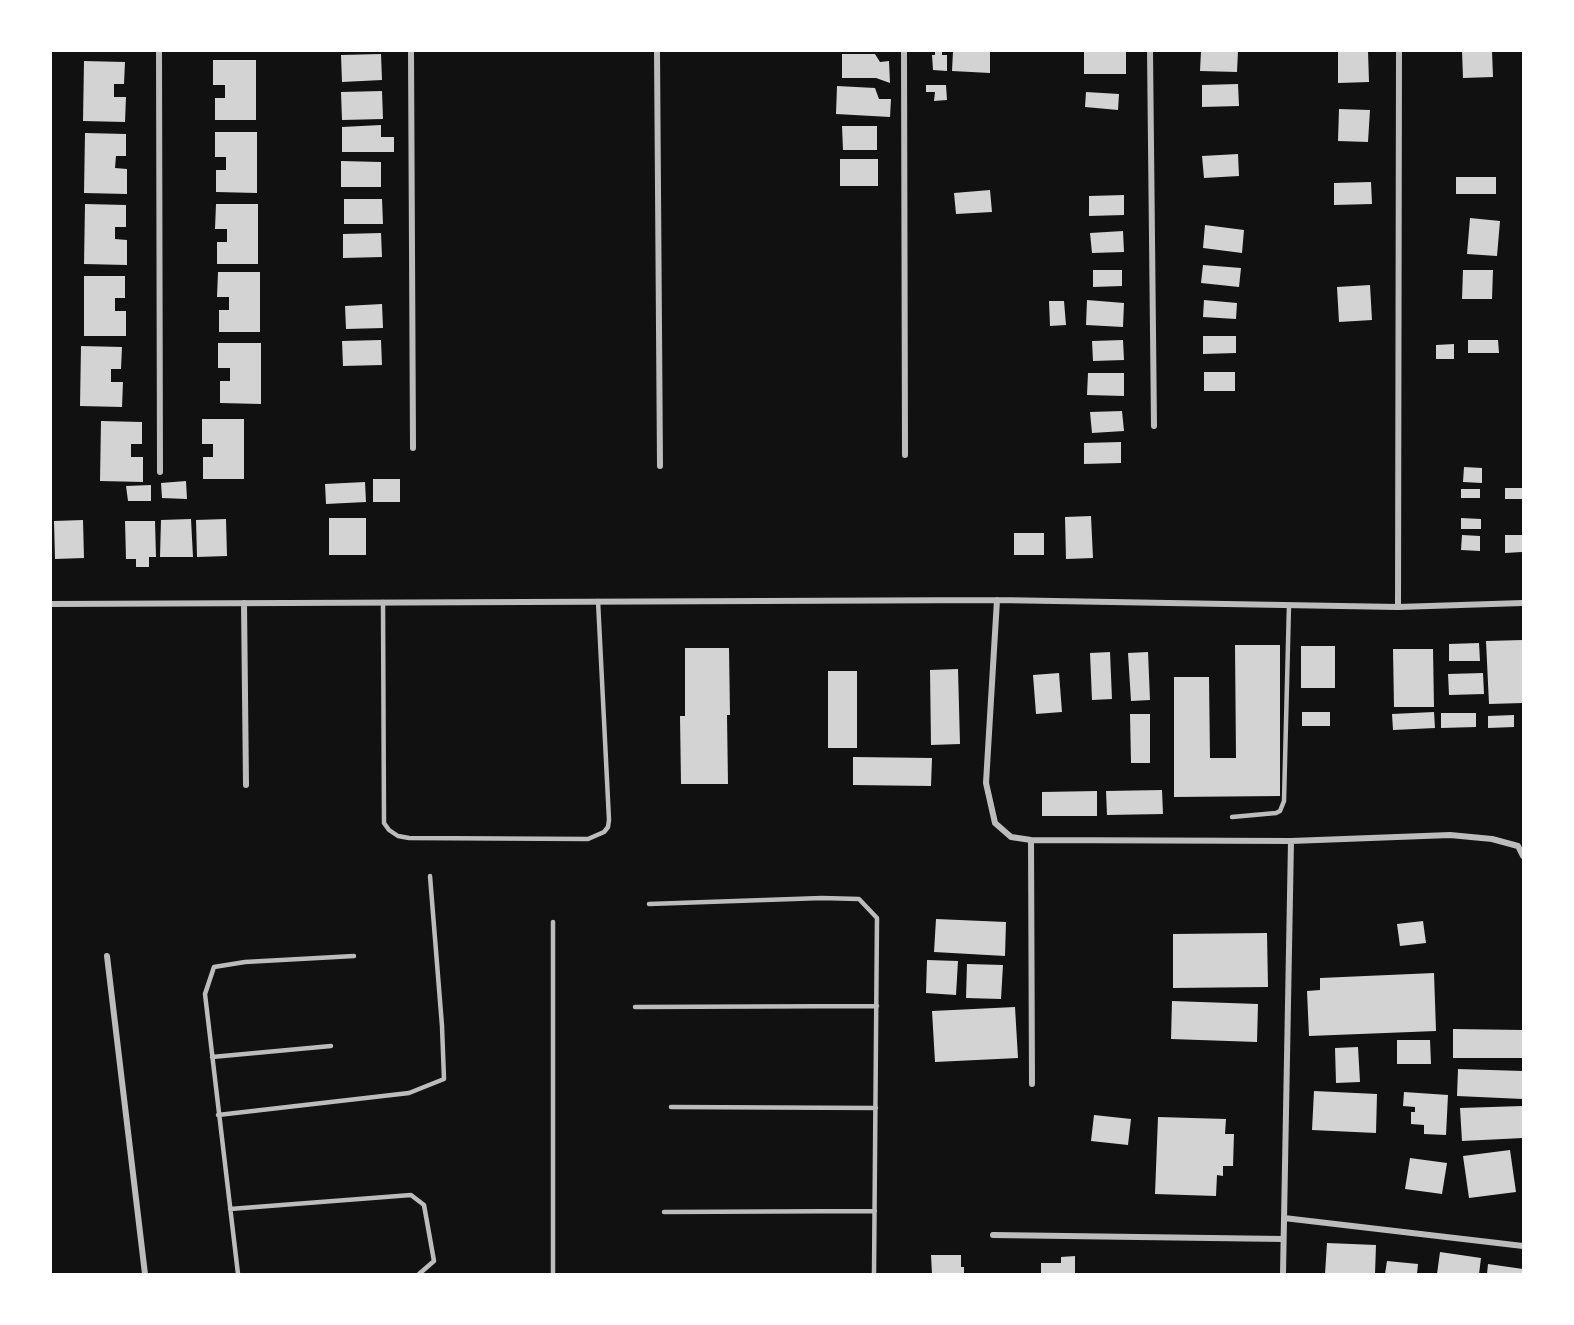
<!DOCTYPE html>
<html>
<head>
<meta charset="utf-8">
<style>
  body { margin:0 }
  #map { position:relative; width:1574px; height:1325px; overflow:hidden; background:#111; font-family:Quicksand,sans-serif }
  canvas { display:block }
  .frame { position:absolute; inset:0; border:52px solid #fff; pointer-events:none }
</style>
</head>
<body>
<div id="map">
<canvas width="1574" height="1325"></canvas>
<div class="frame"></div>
</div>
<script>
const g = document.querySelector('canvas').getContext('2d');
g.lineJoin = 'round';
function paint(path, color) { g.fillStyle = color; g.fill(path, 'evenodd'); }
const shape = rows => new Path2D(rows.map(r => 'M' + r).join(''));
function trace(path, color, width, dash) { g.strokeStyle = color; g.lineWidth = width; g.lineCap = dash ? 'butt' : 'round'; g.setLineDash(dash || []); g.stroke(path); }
const building = shape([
  [935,51,942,51,942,55,947,55,947,71,933,70,932,55,935,55],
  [953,51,990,51,990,73,952,71],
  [1201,51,1238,51,1237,72,1200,71],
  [1338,51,1368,51,1369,82,1338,83],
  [1462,51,1492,51,1493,77,1463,78],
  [1084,52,1126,52,1126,74,1084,74],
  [381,54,382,80,342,82,341,55],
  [842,54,875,54,880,62,889,61,890,83,876,78,842,78],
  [213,60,256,60,256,120,215,120,215,98,225,98,225,85,213,85],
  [84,61,125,62,124,84,114,84,114,97,126,97,125,122,83,121],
  [1238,84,1239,106,1202,107,1202,85],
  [926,85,946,85,947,100,934,101,935,92,926,92],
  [837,86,875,88,879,99,891,99,890,117,836,114],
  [382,91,383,119,342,120,341,92],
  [1086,92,1119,94,1118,110,1085,107],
  [1339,109,1370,110,1368,142,1338,141],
  [381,125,381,137,394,137,394,152,342,152,342,127],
  [842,126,877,126,877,150,843,150],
  [215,132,257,132,257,193,216,192,216,170,226,170,226,157,215,157],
  [85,133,126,134,126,156,116,156,115,168,127,169,127,194,84,193],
  [1238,154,1239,176,1204,178,1202,156],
  [840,159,878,159,878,186,840,186],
  [341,161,381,162,381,187,341,187],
  [1456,177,1496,177,1496,194,1456,194],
  [1371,182,1372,204,1334,205,1334,183],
  [990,190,992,212,956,214,954,193],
  [1124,195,1124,215,1089,216,1089,196],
  [344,199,382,199,383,224,344,224],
  [85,204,126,205,126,227,115,227,115,239,127,240,127,265,84,264],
  [216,204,258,204,258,264,217,264,217,242,227,242,227,229,215,229],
  [1470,218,1500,221,1497,256,1467,254],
  [1205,225,1244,230,1242,253,1203,248],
  [1123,231,1124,252,1092,253,1090,233],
  [381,233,382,257,343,258,343,234],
  [1203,265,1241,268,1239,287,1201,283],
  [1093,270,1122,270,1122,286,1093,287],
  [1463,270,1493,270,1492,299,1462,299],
  [218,272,260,272,260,332,219,332,219,310,229,310,229,297,217,297],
  [84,276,125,276,125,298,115,298,115,311,126,311,126,336,84,336],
  [1370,285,1372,320,1339,322,1337,287],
  [1087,300,1124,303,1123,327,1086,325],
  [1204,300,1237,303,1236,319,1203,317],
  [1049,301,1064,301,1066,325,1050,326],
  [382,304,383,328,346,329,345,306],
  [1203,336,1236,336,1236,353,1203,354],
  [381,340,382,365,343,366,342,341],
  [1123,340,1124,360,1093,361,1092,341],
  [1468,340,1498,340,1499,353,1468,353],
  [218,343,261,343,261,404,220,403,220,381,230,381,230,368,218,368],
  [1454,344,1454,359,1436,359,1436,345],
  [81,346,122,347,121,369,111,369,111,382,123,382,122,407,80,406],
  [1204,372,1235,372,1235,391,1204,391],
  [1088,373,1124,373,1124,396,1087,395],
  [1122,411,1124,431,1092,433,1090,412],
  [202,419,244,419,244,479,203,479,203,457,213,457,213,444,202,444],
  [101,421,142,422,142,444,131,444,131,457,143,457,143,482,100,481],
  [1121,442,1121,463,1084,464,1084,443],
  [1464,467,1482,468,1482,483,1463,482],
  [373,479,400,479,400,502,373,502],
  [186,481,187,499,162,498,161,483],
  [365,482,366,502,326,504,325,484],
  [151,485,151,501,128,501,126,486],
  [1505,488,1523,488,1523,499,1505,499],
  [1461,489,1480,489,1480,498,1461,498],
  [1091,516,1093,558,1066,559,1065,517],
  [329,518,366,518,366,555,329,555],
  [1461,518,1481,519,1481,529,1461,529],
  [191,519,193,557,160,557,161,520],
  [226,519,227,556,197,557,196,520],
  [83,520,84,558,55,559,54,521],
  [125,521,155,521,156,557,149,557,149,567,136,567,136,559,126,559],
  [1014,533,1044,533,1044,555,1014,555],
  [1462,535,1480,536,1480,551,1461,550],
  [1505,535,1522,535,1522,552,1505,553],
  [1523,640,1523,703,1489,704,1486,641],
  [1479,643,1480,661,1449,661,1449,644],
  [1235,645,1280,645,1280,796,1174,797,1174,677,1209,677,1210,758,1236,758],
  [1301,646,1335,646,1335,688,1301,688],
  [685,648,729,648,730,715,727,715,728,784,681,784,680,716,685,716],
  [1393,649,1433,649,1434,707,1394,707],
  [1110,652,1112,699,1092,700,1090,653],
  [1148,652,1150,700,1131,701,1128,653],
  [958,669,960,744,931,745,930,670],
  [828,671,857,671,857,748,828,748],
  [1059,673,1062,712,1036,714,1033,675],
  [1483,673,1484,694,1449,695,1448,674],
  [1302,712,1330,712,1330,726,1302,726],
  [1434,712,1435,728,1393,730,1392,714],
  [1441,713,1476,713,1476,727,1441,728],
  [1130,714,1150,714,1150,763,1131,763],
  [1514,715,1514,727,1488,728,1488,716],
  [853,757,932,758,931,786,853,785],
  [1162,790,1163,814,1107,815,1106,791],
  [1097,791,1097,816,1042,816,1042,792],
  [936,919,1006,922,1005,956,934,952],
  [1423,921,1426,943,1400,946,1397,924],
  [1267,933,1268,987,1173,988,1173,934],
  [927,960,958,961,956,995,926,993],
  [967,964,1003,965,1001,999,966,998],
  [1434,973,1436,1031,1309,1036,1307,991,1320,990,1320,978],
  [1172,1001,1258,1004,1257,1042,1171,1039],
  [1015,1007,1018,1058,935,1062,932,1011],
  [1453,1029,1523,1030,1523,1058,1453,1058],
  [1397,1040,1430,1040,1431,1064,1397,1064],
  [1358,1047,1360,1082,1336,1083,1335,1048],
  [1458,1069,1523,1071,1523,1099,1457,1096],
  [1314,1091,1377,1094,1376,1133,1312,1130],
  [1404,1092,1448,1095,1446,1135,1424,1134,1424,1125,1411,1124,1411,1112,1415,1112,1415,1107,1403,1106],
  [1523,1106,1523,1138,1462,1141,1460,1108],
  [1094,1115,1131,1119,1128,1145,1091,1141],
  [1158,1117,1226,1119,1225,1134,1234,1134,1233,1166,1223,1166,1223,1176,1217,1175,1216,1196,1155,1194],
  [1510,1150,1516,1192,1469,1198,1463,1156],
  [1410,1158,1447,1163,1442,1194,1405,1189],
  [1327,1243,1376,1245,1375,1274,1325,1274],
  [1440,1252,1481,1258,1479,1274,1437,1274],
  [931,1255,961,1255,961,1267,964,1267,964,1274,932,1274],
  [1075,1256,1075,1274,1041,1274,1041,1263,1061,1263,1061,1257],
  [1387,1261,1418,1264,1417,1274,1385,1274],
  [1488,1264,1523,1269,1523,1274,1487,1274]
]);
const service = shape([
  [383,602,384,823,389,830,398,836,409,838,588,839,604,832,608,827,609,820,598,601],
  [1232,817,1276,813,1280,811,1284,801,1289,605],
  [649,904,822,898,859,899,877,918,874,1274],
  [553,922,553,1274],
  [635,1007,877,1006],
  [212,1057,331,1046],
  [671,1107,876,1108],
  [218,1115,409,1093,444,1079,442,1026,430,876],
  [230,1209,411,1195,424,1205,434,1261,419,1274],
  [664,1212,875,1211],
  [238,1274,205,994,214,967,245,962,354,956]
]);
const minor = shape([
  [159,51,160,472],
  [411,51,413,448],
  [657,51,660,466],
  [904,51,905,455],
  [1150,51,1154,426],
  [997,600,986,783,995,823,1011,837,1031,840,1291,841,1450,835,1492,839,1518,846,1523,856],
  [244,603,246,785],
  [51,604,997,600,1398,607,1523,603],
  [1398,607,1399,51],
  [1031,840,1032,1084],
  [107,956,145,1274],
  [1284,1218,1523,1246],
  [993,1235,1283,1239],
  [1283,1274,1291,841]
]);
paint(building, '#d3d3d3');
trace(service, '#bcbcbc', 4.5);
trace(minor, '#bcbcbc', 6);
</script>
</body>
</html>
